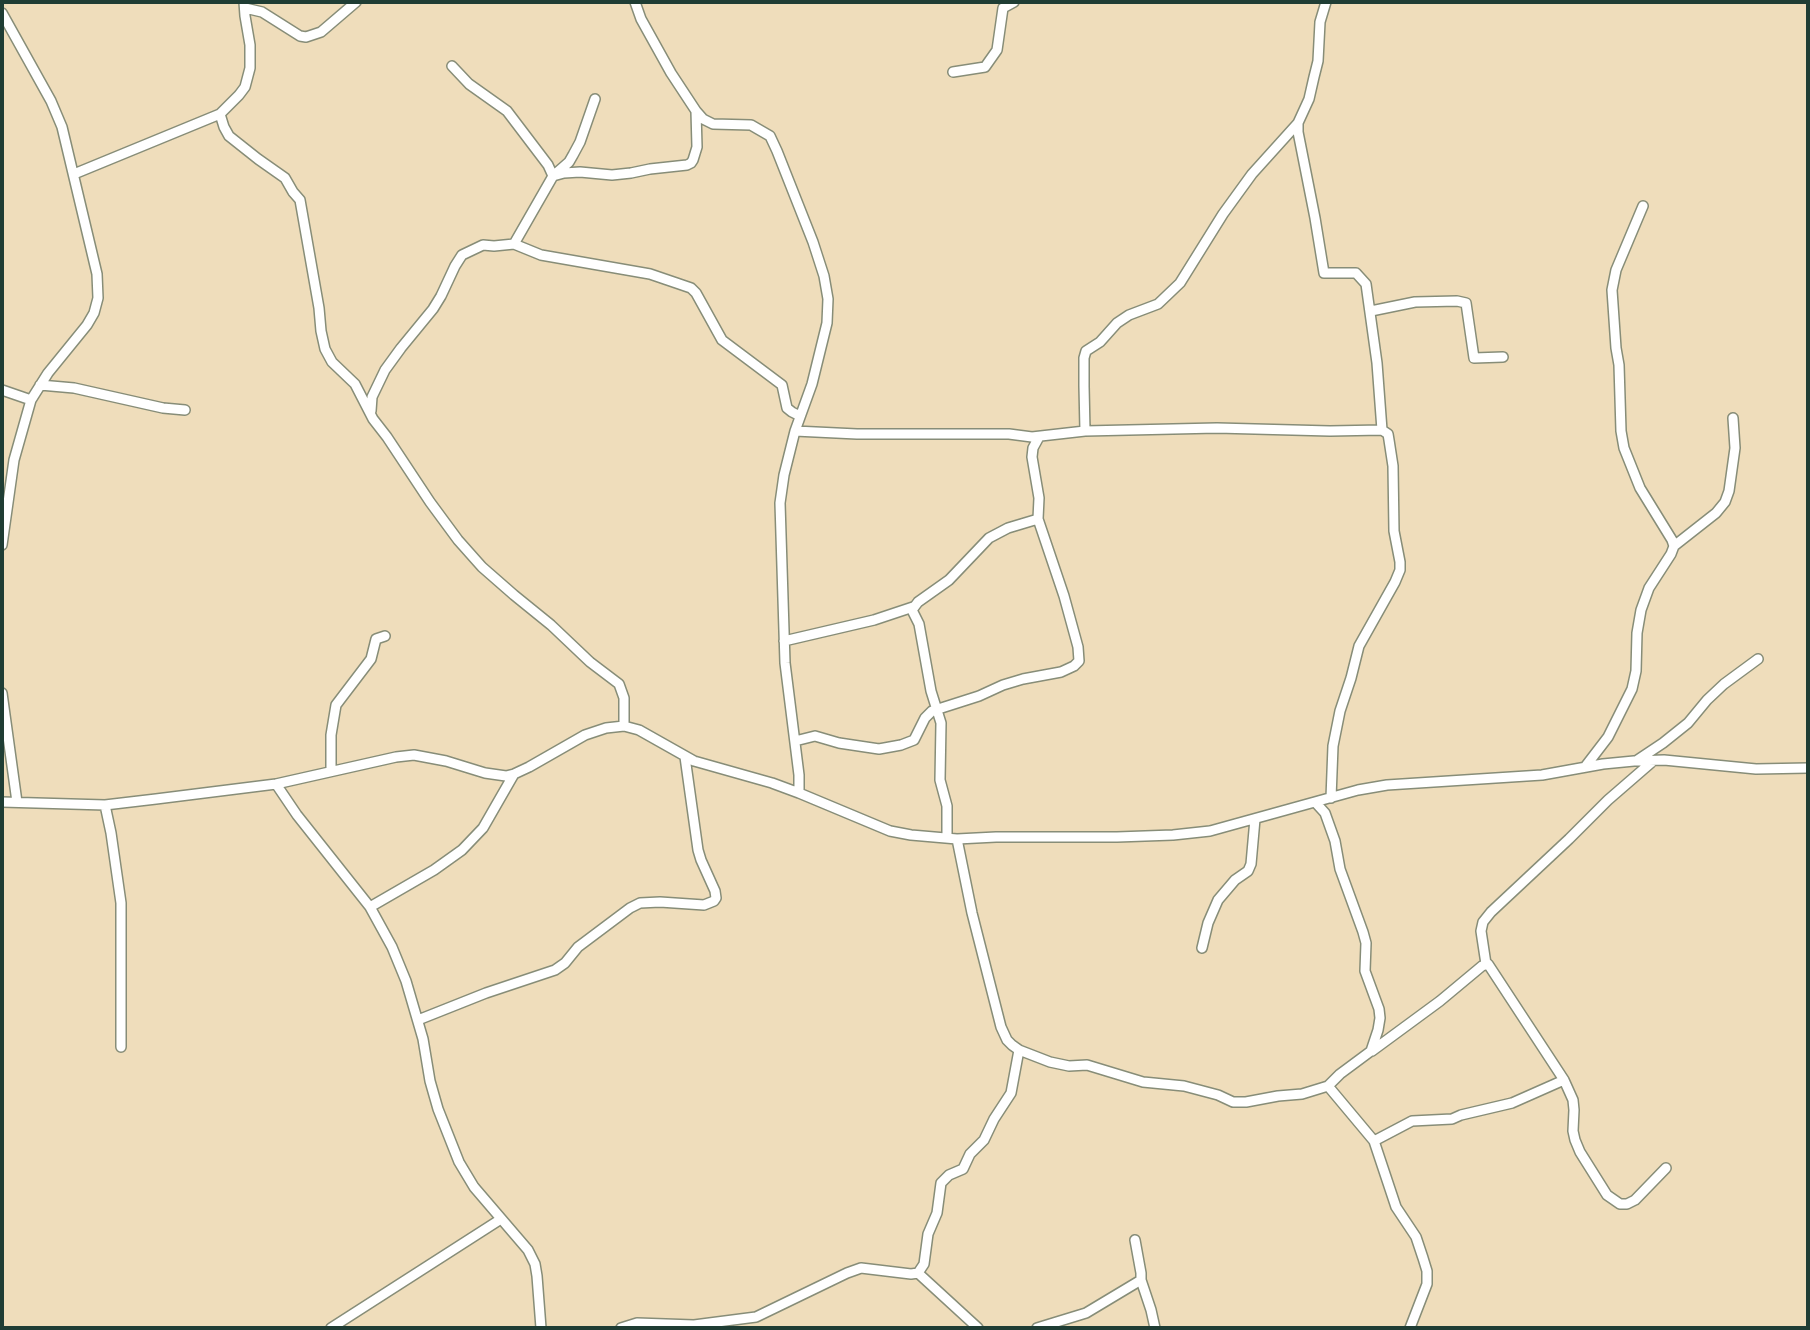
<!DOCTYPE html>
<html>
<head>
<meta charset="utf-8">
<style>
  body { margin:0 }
  #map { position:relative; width:1810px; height:1330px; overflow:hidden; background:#efddbb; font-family:Pangolin,sans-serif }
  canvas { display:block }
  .frame { position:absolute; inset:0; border:4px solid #1f3d34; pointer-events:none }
</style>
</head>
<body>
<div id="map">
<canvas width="1810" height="1330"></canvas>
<div class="frame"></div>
</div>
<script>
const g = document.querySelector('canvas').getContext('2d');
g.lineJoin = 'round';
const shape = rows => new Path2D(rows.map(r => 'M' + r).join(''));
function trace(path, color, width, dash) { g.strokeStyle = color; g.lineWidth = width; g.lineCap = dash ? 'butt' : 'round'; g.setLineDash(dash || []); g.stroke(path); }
const minor = shape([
  [635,2,641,19,671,73,696,111,703,119,713,124,751,125,770,136,777,151,813,242,824,276,828,299,827,323,812,384,795,431,784,475,780,503,785,663,799,775,799,793],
  [1326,2,1320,22,1318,61,1314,77,1309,99,1298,123,1298,132,1315,218,1324,273,1356,273,1366,284,1377,363,1382,430,1388,434,1389,440,1393,466,1394,531,1400,562,1400,570,1395,582,1359,646,1351,678,1340,711,1333,746,1331,798],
  [245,8,262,12,300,36,306,37,321,32,356,2],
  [2,13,51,101,62,127,97,274,98,298,94,313,87,325,48,373,31,400,14,460,2,545],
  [452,66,469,84,507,111,548,165,553,176,564,173,580,172,612,175,631,173,650,169,687,165,691,163,693,160,697,147,696,111],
  [953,72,985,67,997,50,1003,8,1014,2],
  [220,114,224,127,229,136,258,159,285,178,293,192,300,200,319,308,321,331,325,349,332,362,355,384,373,419,387,437,430,502,458,540,482,567,514,595,551,625,590,662,619,684,624,698,624,726],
  [74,174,220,114,239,95,245,87,250,68,250,45,245,16,244,2],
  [514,244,553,176,569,162,573,155,580,142,595,99],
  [1371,311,1415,302,1457,301,1466,303,1474,358,1503,357],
  [40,385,74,388,163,408,185,410],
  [2,390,31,400],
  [371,411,372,397,385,370,401,348,433,309,441,296,455,266,462,255,483,245,494,246,514,244,541,255,650,274,691,288,696,293,722,340,782,385,787,408,792,412,800,416],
  [795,431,857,434,1009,434,1032,437,1085,431,1217,428,1330,431,1382,430],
  [1085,431,1084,386,1084,358,1086,351,1100,342,1117,323,1129,315,1158,304,1180,283,1223,214,1252,174,1298,123],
  [1674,546,1716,513,1725,502,1729,491,1735,448,1733,418],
  [784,641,874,620,913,607],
  [2,693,17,802],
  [795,741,815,736,839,743,879,749,901,745,914,740,925,718,932,711,979,696,1003,685,1023,679,1061,672,1074,666,1079,661,1078,647,1064,596,1038,519],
  [1636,761,1663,743,1688,723,1707,700,1724,684,1758,659],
  [1585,767,1608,737,1632,689,1636,671,1637,633,1641,610,1649,588,1671,554,1674,546,1672,540,1640,488,1624,448,1621,431,1619,365,1616,348,1612,290,1616,270,1643,206],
  [331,771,331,735,336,705,371,659,376,639,385,636],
  [276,784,297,815,370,907,392,947,406,981,423,1039,430,1081,438,1109,459,1162,474,1187,528,1250,535,1264,537,1276,541,1328],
  [2,802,105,805,156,799,276,784,396,757,414,755,446,761,485,773,506,776,514,774,529,767,585,735,606,728,624,726,639,730,694,761,772,783,799,793,890,831,911,835,957,839,996,837,1117,837,1173,835,1210,831,1358,790,1387,785,1542,775,1603,764,1634,761,1664,760,1756,769,1808,768],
  [105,805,111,833,121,903,121,1047],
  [947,837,947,806,940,780,941,723,931,691,919,624,912,610,918,602,949,580,989,538,1008,528,1038,519,1039,498,1032,457,1033,448,1039,437],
  [957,839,972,913,1001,1027,1007,1040,1012,1045,1019,1050,1050,1062,1069,1066,1087,1065,1143,1082,1184,1086,1218,1095,1233,1102,1246,1102,1278,1096,1302,1094,1328,1086,1340,1074,1371,1051,1378,1030,1380,1018,1379,1009,1365,971,1366,943,1363,932,1340,869,1335,841,1325,813,1315,802],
  [370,907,434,870,462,850,483,828,514,774],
  [1202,948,1208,923,1218,900,1235,880,1248,871,1251,864,1255,819],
  [1486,964,1481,931,1483,922,1491,912,1569,839,1608,800,1653,761],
  [418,1020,486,993,555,970,565,963,578,947,630,908,640,903,660,902,704,905,714,901,716,898,715,891,701,860,698,850,685,757],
  [1372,1051,1440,1001,1482,966,1488,964,1564,1080,1573,1100,1574,1110,1573,1131,1575,1140,1580,1152,1607,1195,1620,1204,1627,1204,1635,1200,1666,1168],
  [1328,1086,1374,1141,1396,1207,1416,1237,1423,1258,1427,1271,1427,1284,1410,1328],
  [1374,1141,1412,1121,1452,1119,1461,1115,1512,1103,1564,1080],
  [1135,1240,1141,1273,1141,1280,1151,1310,1155,1328],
  [918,1273,924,1264,928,1234,937,1213,941,1183,949,1175,963,1169,970,1154,984,1140,994,1119,1011,1093,1019,1050],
  [331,1328,501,1219],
  [621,1328,637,1323,694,1325,756,1317,847,1273,861,1268,911,1274,918,1273,978,1328],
  [1037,1328,1086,1313,1141,1280]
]);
trace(minor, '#878d78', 12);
trace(minor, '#fff', 9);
</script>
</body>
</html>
